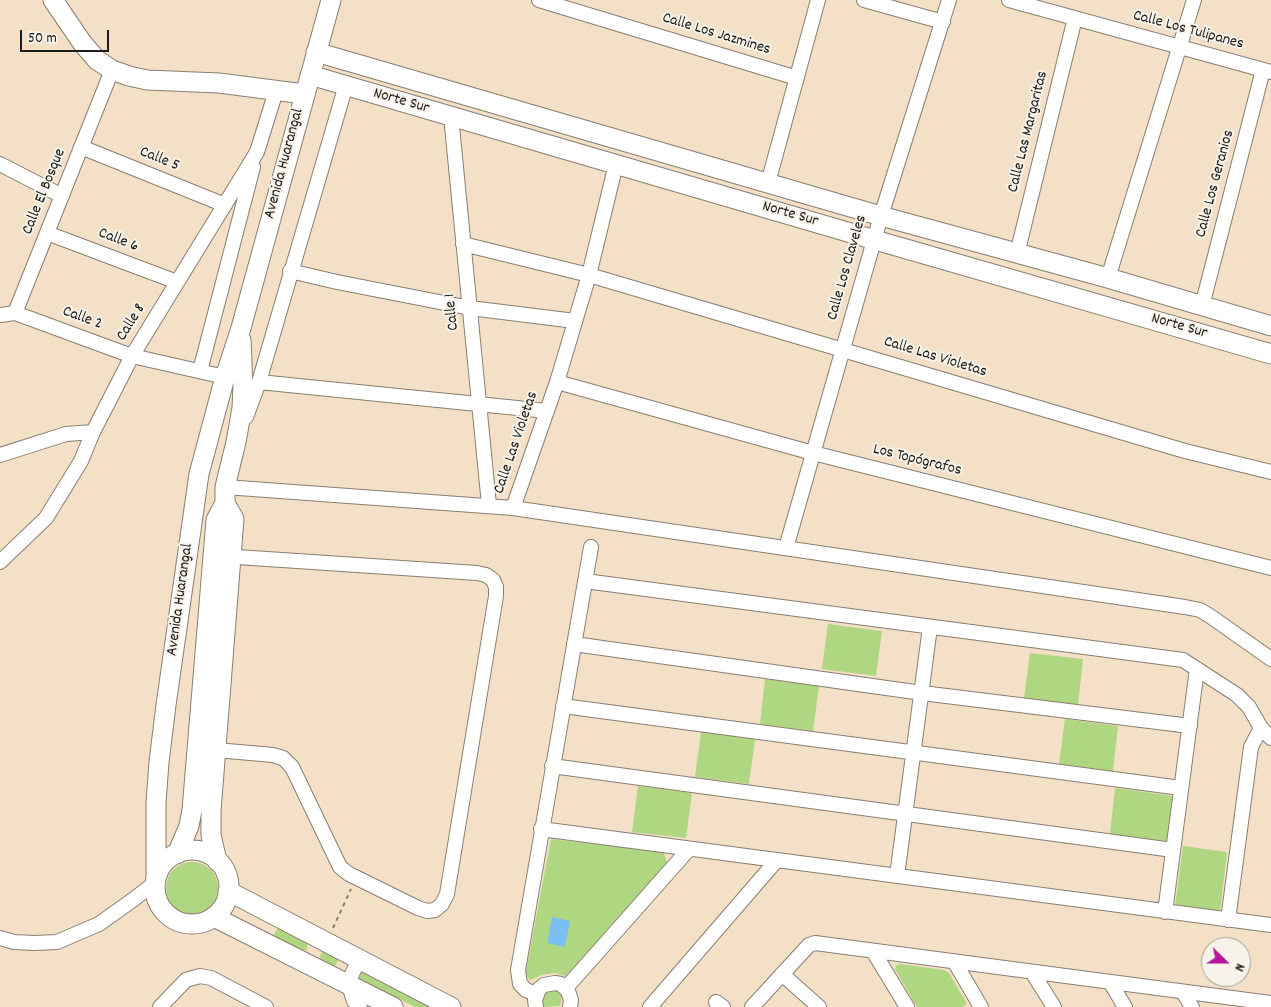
<!DOCTYPE html>
<html>
<head>
<meta charset="utf-8">
<style>
  body { margin:0 }
  #map { position:relative; width:1271px; height:1007px; overflow:hidden; background:#f3e0c6; font-family:Dekko,sans-serif }
  canvas { display:block }
  .north { position:absolute; left:1201px; top:937px; width:50px; height:50px; box-sizing:border-box; background:#f7f3e8; border:1px solid #9f9d96; border-radius:50%; rotate:112deg; font-size:14px; font-weight:700; line-height:20px; text-align:center; color:#1c1c1c }
  .north::after { content:''; display:block; margin:auto; width:18px; height:22px; background:#b5179e; clip-path:polygon(50% 0,100% 100%,50% 72%,0 100%) }
  .scale { position:absolute; left:20px; top:30px; width:89px; height:22px; box-sizing:border-box; border:2px solid #1c1c1c; border-top:0; padding-left:6px; font-size:15px; line-height:18px; white-space:nowrap; color:#1c1c1c; -webkit-text-stroke:4px #f7f3e8; paint-order:stroke }
</style>
</head>
<body>
<div id="map">
<canvas width="1271" height="1007"></canvas>
<div class="north">N</div>
<div class="scale">50 m</div>
</div>
<script>
const g = document.querySelector('canvas').getContext('2d');
g.lineJoin = 'round';
function paint(path, color) { g.fillStyle = color; g.fill(path, 'evenodd'); }
const shape = rows => new Path2D(rows.map(r => 'M' + r).join(''));
function trace(path, color, width, dash) { g.strokeStyle = color; g.lineWidth = width; g.lineCap = dash ? 'butt' : 'round'; g.setLineDash(dash || []); g.stroke(path); }
function write(font, color, halo, rows, align = 'center') {
  g.font = font + ' Dekko,sans-serif'; g.lineWidth = 4; g.setLineDash([]); g.textBaseline = 'middle'; g.strokeStyle = halo; g.fillStyle = color; for (const [text, x, y, turn = 0] of rows) {
    g.save(); g.translate(x, y); g.rotate((+turn || 0) * Math.PI / 180); g.textAlign = isNaN(turn) ? turn : align; if (halo) g.strokeText(text, 0, 0); g.fillText(text, 0, 0); g.restore();
  }
}
const green = shape([
  [828,624,882,631,876,676,822,669],
  [1030,653,1083,659,1078,705,1024,698],
  [765,679,819,686,813,731,760,724],
  [1065,719,1118,726,1113,771,1059,764],
  [701,732,755,739,749,784,695,777],
  [638,786,692,793,686,838,632,832],
  [1115,788,1173,796,1167,841,1110,834],
  [551,839,664,852,667,864,566,976,555,973,541,975,531,980,525,976],
  [1183,846,1227,852,1220,912,1175,906],
  '166 888a26 26 0 1 1 52 0a26 26 0 1 1-52 0Z',
  [278,928,307,943,307,950,303,950,273,936],
  [324,951,339,959,335,966,321,959,320,956,322,952],
  [900,964,944,970,949,973,967,1004,962,1007,917,1007,895,969,897,965],
  [363,971,434,1007,415,1007,359,979],
  [556,988,562,996,560,1006,543,1007,541,1004,541,993]
]);
const water = shape([
  [552,917,570,921,565,947,547,943]
]);
const path = shape([
  [333,928,351,889]
]);
const street = shape([
  [539,0,797,78],
  [864,0,943,22],
  [1009,0,1271,72],
  [451,116,489,505],
  [81,147,225,205],
  [0,164,62,196],
  [768,183,818,0],
  [47,233,177,282],
  [463,244,589,275,1185,451,1271,472],
  [1017,254,1075,18],
  [290,271,337,282,470,308,575,321],
  [1108,278,1194,0],
  [1202,306,1263,70],
  [15,313,112,70],
  [0,315,15,313,132,356,225,377],
  [200,371,253,167],
  [259,382,547,411],
  [557,382,813,453,1271,568],
  [246,417,259,382,346,85],
  [0,455,66,434,93,432],
  [225,487,513,508,1185,607,1200,610,1210,616,1271,659],
  [513,508,557,382,589,275,616,164],
  [786,548,881,216,949,0],
  [0,562,46,518,81,461,93,432,132,356,257,152,276,91],
  [585,581,1183,660,1237,695,1249,707,1261,728,1271,738],
  [574,644,922,693,1190,726],
  [563,706,1181,788],
  [216,750,273,755,283,758,292,767,340,867,349,874,418,908,427,911,435,910,442,904,447,894,496,596,496,587,493,580,486,575,477,573,222,556],
  [552,766,1173,850],
  [541,829,1271,925],
  [897,876,930,627],
  [1165,912,1197,669],
  [1228,920,1251,747,1261,728],
  [0,938,14,942,34,943,57,942,99,924,134,899,156,882],
  [873,951,907,1007],
  [359,959,348,983,354,1001,360,1007],
  [954,961,981,1007],
  [1032,972,1054,1007],
  [782,974,819,1007],
  [1110,982,1125,1007],
  [566,988,689,849],
  [1183,992,1192,1007],
  [536,994,526,990,520,984,518,970,591,547],
  [716,1002,723,1007],
  [160,1007,186,980,200,976,211,978,266,1007],
  [536,1007,535,1000,539,989,544,985,555,983,561,984,568,991,571,1000,570,1007],
  [650,1007,777,860],
  [752,1007,809,945,815,943,1271,1003]
]);
const secondary = shape([
  [53,0,83,44,97,60,112,70,129,76,147,80,219,83,304,94],
  [316,52,881,216,1108,278,1271,326],
  [310,75,875,240,1271,354],
  '155 887a37 37 0 1 1 74 0a37 37 0 1 1-74 0Z',
  [177,854,189,826,192,810,216,520,225,503,225,487,236,442,242,408,243,386,241,340],
  [217,861,211,835,211,811,234,519,225,503],
  [156,878,156,803,159,762,166,705,199,474,225,377,241,328,331,0],
  [228,891,451,1007],
  [214,917,393,1007]
]);
const streetNames = [
  ["Calle Los Tulipanes",1188,31,15],
  ["Calle Los Jazmines",716,35,17],
  ["Norte Sur",401,102,16],
  ["Calle Las Margaritas",1029,132,-76],
  ["Calle 5",159,160,22],
  ["Avenida Huarangal",285,164,-75],
  ["Calle Los Geranios",1216,184,-75],
  ["Calle El Bosque",45,192,-68],
  ["Norte Sur",790,215,16],
  ["Calle 6",118,241,21],
  ["Calle Los Claveles",848,268,-74],
  ["Calle 1",453,312,-96],
  ["Calle 2",82,319,20],
  ["Calle 8",132,323,-58],
  ["Norte Sur",1179,327,16],
  ["Calle Las Violetas",935,358,17],
  ["Calle Las Violetas",517,443,-71],
  ["Los Topógrafos",917,461,14],
  ["Avenida Huarangal",181,600,-82]
];
paint(green, '#afd680');
paint(water, '#7bbff2');
trace(street, '#887e71', 16);
trace(secondary, '#887e71', 21);
trace(path, '#887e71', 2, [4, 4]);
trace(street, '#fff', 14);
trace(secondary, '#fff', 19);
write('16px', '#1c1c1c', '#f7f3e8', streetNames);
</script>
</body>
</html>
